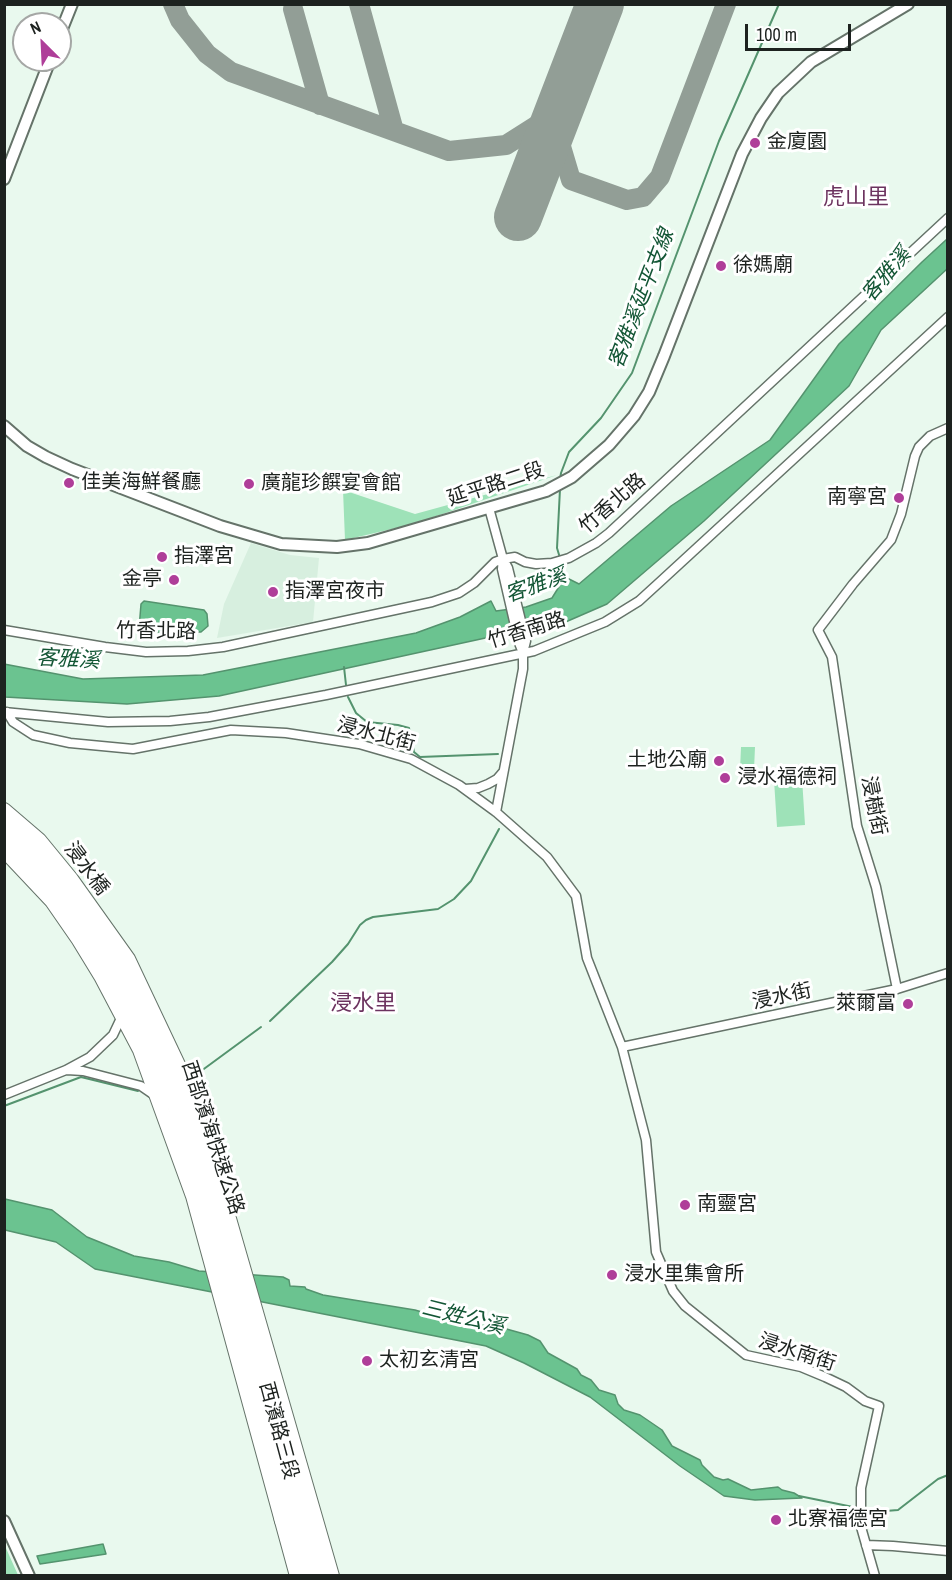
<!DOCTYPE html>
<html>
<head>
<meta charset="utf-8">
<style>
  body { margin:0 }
  #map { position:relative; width:952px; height:1580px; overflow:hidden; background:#e9f9ee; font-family:"Archivo Narrow",sans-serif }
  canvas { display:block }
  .frame { position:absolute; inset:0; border:6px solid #1d221f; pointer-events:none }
  .north { position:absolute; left:12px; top:12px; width:60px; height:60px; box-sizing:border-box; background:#fff; border:2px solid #a5a7a5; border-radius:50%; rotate:336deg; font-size:16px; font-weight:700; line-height:24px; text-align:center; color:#1d221f }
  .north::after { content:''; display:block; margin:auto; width:21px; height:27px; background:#af3e99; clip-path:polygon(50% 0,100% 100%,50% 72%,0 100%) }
  .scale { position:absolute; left:745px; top:24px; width:106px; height:27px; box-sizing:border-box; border:3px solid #1d221f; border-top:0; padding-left:8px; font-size:18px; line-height:21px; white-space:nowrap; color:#1d221f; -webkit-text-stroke:4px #fff; paint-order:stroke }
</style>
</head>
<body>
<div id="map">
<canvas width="952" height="1580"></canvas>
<div class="frame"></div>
<div class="north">N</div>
<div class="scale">100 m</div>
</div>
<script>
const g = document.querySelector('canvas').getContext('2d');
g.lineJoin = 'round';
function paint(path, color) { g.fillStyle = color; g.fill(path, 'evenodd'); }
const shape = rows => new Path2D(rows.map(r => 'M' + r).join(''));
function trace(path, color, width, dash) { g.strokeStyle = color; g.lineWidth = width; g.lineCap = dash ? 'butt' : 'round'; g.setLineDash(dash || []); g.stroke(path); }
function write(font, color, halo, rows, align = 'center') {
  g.font = font + ' "Archivo Narrow","Noto Sans TC",sans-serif'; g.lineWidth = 6; g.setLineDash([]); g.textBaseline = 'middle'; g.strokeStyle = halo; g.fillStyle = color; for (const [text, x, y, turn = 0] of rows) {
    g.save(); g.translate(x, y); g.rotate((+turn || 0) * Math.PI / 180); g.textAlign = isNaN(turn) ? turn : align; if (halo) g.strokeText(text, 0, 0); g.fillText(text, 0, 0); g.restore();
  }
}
const built = shape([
  [251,543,290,555,319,558,313,622,217,638,224,604]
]);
const green = shape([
  [557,475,413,524,345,540,343,490,415,514],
  [741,747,755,747,754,770,740,770],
  [802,778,805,825,777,827,774,780],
  [4,1546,5,1546,18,1575,5,1575]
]);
const water = shape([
  [947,239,947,269,881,330,849,386,704,521,607,604,531,637,490,637,219,696,127,704,5,697,4,664,83,679,203,675,416,633,460,617,491,601,496,611,526,607,552,598,565,577,579,584,671,506,770,440,839,344,922,262,947,239],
  [144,601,204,610,207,614,208,626,201,632,142,632,139,629,141,604,144,601],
  [5,1199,52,1210,87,1237,134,1256,169,1262,199,1271,283,1277,289,1280,290,1286,305,1287,306,1289,323,1295,415,1310,459,1323,465,1320,485,1323,528,1335,540,1341,548,1353,577,1369,581,1375,591,1380,599,1390,615,1395,618,1404,624,1410,640,1415,662,1430,672,1446,700,1460,702,1465,714,1477,723,1480,728,1479,751,1490,778,1487,782,1490,794,1493,802,1498,755,1500,724,1496,680,1466,590,1397,524,1363,486,1346,95,1269,56,1242,5,1230,5,1199],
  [103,1544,106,1554,40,1564,37,1556,103,1544]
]);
const stream = shape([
  [560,480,561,473,569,452,601,418,632,373,719,141,779,4],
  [560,489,557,548,560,558],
  [562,563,566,578],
  [344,667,346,685],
  [348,697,356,713,367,722,398,725,409,728,414,752,420,757,498,754],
  [270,1021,332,962,348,944,360,925,366,920,373,917,438,909,454,899,471,881,499,829],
  [197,1074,261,1027],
  [4,1106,81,1077,138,1091],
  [799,1496,858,1508],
  [863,1510,873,1512,898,1510,938,1479,948,1475]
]);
const taxiway = shape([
  [173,4,180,20,207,54,231,72,449,151,506,145,558,112],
  [359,4,394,131],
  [293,9,320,105],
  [558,112,557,133,571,180,627,200,643,197,660,177,726,4]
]);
const runway = shape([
  [518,217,600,4]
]);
const minor = shape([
  [489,508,503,559,508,568,526,641,523,653,523,669,496,812],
  [503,559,502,569,519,643,523,653],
  [4,630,105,647,146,652,188,651,223,647,432,602,459,593,474,583,495,562,503,559,515,557,525,562,536,564,552,563,569,558,596,543,609,533,948,218],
  [4,712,108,722,170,721,209,717,326,695,534,651,605,622,639,601,662,580,948,317],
  [7,712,13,722,33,735,70,743,133,749,231,730,286,733,359,744,411,759,459,785,496,812,547,857,576,896,587,958,622,1047,646,1140,656,1252,673,1291,685,1306,746,1355,801,1367,825,1377,846,1387,865,1401,879,1406,861,1488,861,1527,875,1576],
  [465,789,478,788,488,784,497,779,503,772],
  [897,989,876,887,857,826,832,657,818,630,853,584,891,540,901,514,915,456,919,447,930,436,948,428],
  [622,1047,897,989,948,973],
  [67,1070,83,1071,141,1086,157,1097],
  [4,1095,66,1070,90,1057,113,1035,122,1016],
  [866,1545,893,1546,948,1551]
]);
const tertiary = shape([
  [60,34,72,4],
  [4,179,50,60],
  [4,426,27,446,46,457,72,469,220,526,281,544,337,547,368,543,546,491,572,477,609,445,634,416,649,392,664,356,742,154,761,118,778,93,811,62,908,4],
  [4,1521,29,1576]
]);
const primary = shape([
  [4,810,39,840,71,879,128,959,180,1069,204,1132,332,1576],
  [4,850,52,901,79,940,101,976,140,1050,193,1196,297,1576]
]);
const trunk = shape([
  [4,822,31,847,91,924,118,965,153,1029,184,1102,230,1254,319,1576],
  [4,836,23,854,56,895,109,969,141,1033,175,1107,231,1297,307,1576],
  [276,1491,282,1521]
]);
const markers = [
  [755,143,6,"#af3e99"],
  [721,266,6,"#af3e99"],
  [69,483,6,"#af3e99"],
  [249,484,6,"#af3e99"],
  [899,498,6,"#af3e99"],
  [162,557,6,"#af3e99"],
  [174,580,6,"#af3e99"],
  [273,592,6,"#af3e99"],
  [719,761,6,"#af3e99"],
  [725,778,6,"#af3e99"],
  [908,1004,6,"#af3e99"],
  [685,1205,6,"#af3e99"],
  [612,1275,6,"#af3e99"],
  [367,1361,6,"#af3e99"],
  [776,1520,6,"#af3e99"]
];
const poiNames = [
  ["金廈園",767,143],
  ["徐媽廟",733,266],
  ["佳美海鮮餐廳",81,483],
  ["廣龍珍饌宴會館",261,484],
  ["南寧宮",887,498,"right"],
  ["指澤宮",174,557],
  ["金亭",162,580,"right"],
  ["指澤宮夜市",285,592],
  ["土地公廟",707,761,"right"],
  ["浸水福德祠",737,778],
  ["萊爾富",896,1004,"right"],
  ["南靈宮",697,1205],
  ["浸水里集會所",624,1275],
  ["太初玄清宮",379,1361],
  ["北寮福德宮",788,1520]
];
const streetNames = [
  ["延平路二段",496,485,-18],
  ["竹香北路",613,504,-41],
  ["竹香南路",527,631,-17],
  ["竹香北路",156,632,1],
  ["浸水北街",376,735,15],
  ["浸樹街",873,806,79],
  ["浸水橋",86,869,53],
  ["浸水街",782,997,-12],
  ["西部濱海快速公路",212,1138,72],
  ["浸水南街",797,1353,18],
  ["西濱路三段",278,1431,75]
];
const waterNames = [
  ["客雅溪",887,275,-50],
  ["客雅溪延平支線",642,299,-69],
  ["客雅溪",536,586,-20],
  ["客雅溪",68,660,3],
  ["三姓公溪",463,1318,14]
];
const quarterNames = [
  ["虎山里",856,198],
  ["浸水里",363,1004]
];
paint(built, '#d7efdf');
paint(green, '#9ee2b8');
paint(water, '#6bc390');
trace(water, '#54936e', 1.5);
trace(stream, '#54936e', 2);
trace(taxiway, '#929e96', 20);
trace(runway, '#929e96', 48);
trace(minor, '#657369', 11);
trace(tertiary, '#657369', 14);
trace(primary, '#657369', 16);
trace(trunk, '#657369', 16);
trace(minor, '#fff', 8);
trace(tertiary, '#fff', 10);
trace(primary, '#fff', 14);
trace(trunk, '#fff', 14);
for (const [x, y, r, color] of markers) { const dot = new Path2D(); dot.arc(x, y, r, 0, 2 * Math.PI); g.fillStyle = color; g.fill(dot); trace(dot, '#fff', 2); }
write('20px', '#1d221f', '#fff', poiNames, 'left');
write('20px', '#1d221f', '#fff', streetNames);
write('italic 21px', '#135635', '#fff', waterNames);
write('22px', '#6c335f', '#fff', quarterNames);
</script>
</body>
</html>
